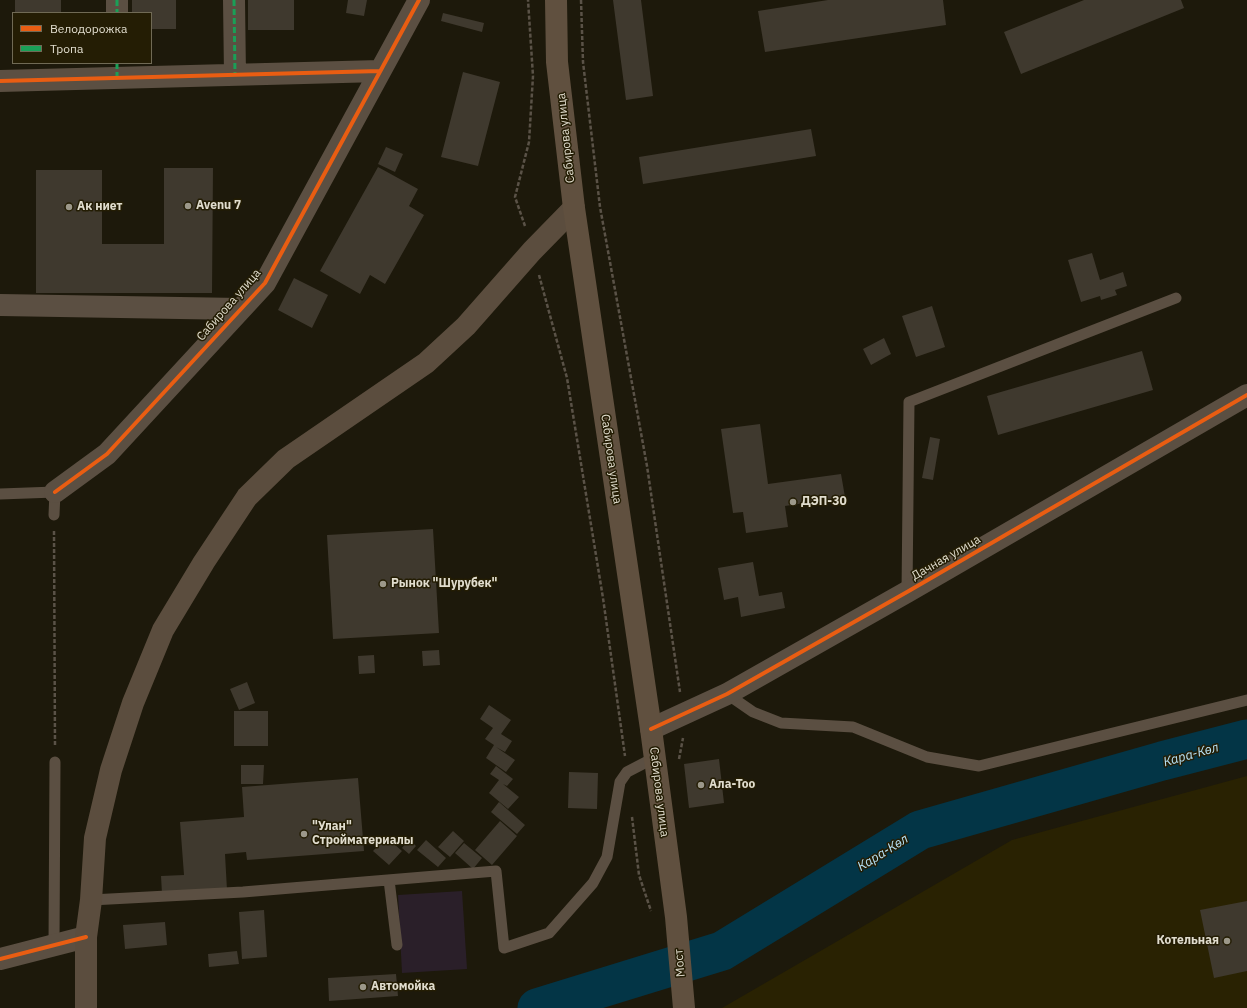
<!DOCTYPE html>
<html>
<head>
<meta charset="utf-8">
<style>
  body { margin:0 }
  #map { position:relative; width:1247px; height:1008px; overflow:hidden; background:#1d190b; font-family:"IBM Plex Sans",sans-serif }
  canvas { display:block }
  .legend { position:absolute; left:12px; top:12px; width:140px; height:52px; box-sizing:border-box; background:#241d04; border:1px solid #706a55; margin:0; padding:5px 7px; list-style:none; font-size:12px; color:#e1ddce }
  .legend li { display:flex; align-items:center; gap:8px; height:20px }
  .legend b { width:20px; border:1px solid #706a55 }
</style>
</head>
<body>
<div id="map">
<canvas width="1247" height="1008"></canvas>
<ul class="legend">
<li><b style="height:5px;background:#e95d12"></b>Велодорожка</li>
<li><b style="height:5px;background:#1a9f57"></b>Тропа</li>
</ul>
</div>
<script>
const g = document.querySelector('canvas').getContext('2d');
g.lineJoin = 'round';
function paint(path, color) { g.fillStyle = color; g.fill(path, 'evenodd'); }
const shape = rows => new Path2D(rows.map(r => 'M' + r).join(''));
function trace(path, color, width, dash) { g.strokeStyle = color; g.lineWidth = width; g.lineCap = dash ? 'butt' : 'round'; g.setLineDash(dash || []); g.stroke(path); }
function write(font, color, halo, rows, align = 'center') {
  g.font = font + ' "IBM Plex Sans",sans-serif'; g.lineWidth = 3; g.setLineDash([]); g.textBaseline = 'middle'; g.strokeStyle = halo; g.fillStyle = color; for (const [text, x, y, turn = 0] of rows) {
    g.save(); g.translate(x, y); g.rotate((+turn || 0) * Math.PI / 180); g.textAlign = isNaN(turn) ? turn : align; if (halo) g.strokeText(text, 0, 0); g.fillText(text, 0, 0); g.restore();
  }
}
const commercial = shape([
  [462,891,467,969,402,973,398,895]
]);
const built = shape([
  [1247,776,1247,1008,722,1008,1012,840]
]);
const river = shape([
  [537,1008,722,951,920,830,1162,761,1247,739]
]);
const building = shape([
  [15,0,61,0,61,13,15,13],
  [132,0,176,0,176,29,151,29,151,13,132,13],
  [248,0,294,0,294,30,248,30],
  [348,0,367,0,364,16,346,13],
  [613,0,641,0,653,96,626,100],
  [828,0,943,0,946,25,765,52,758,11],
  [1084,0,1181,0,1184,8,1021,74,1004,32],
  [443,13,484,23,482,32,441,21],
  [463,72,500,82,478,166,441,157],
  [811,129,816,156,643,184,639,157],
  [386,147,403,154,395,172,378,164],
  [378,167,418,189,409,206,424,215,385,284,370,275,360,294,320,271],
  [164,168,213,168,212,293,36,293,36,170,102,170,102,244,164,244],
  [1092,253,1100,280,1123,272,1127,286,1115,290,1117,295,1101,300,1100,296,1081,302,1068,260],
  [294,278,328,295,312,328,278,310],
  [932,306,945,347,916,357,902,316],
  [884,338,891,354,871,365,863,349],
  [1142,351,1153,390,998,435,987,396],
  [760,424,768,484,841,474,845,497,785,506,788,527,746,533,743,512,733,513,721,429],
  [930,437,940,439,933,480,922,478],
  [433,529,439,633,333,639,327,535],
  [753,562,759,596,782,592,785,608,741,617,738,597,724,600,718,568],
  [439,650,440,665,423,666,422,651],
  [374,655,375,673,359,674,358,656],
  [247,682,255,703,239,710,230,689],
  [489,705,511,720,501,734,512,741,505,752,496,747,515,760,506,772,486,758,494,745,485,739,493,728,480,719],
  [234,711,268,711,268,746,234,746],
  [719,759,724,803,689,808,684,764],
  [241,765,264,765,263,784,241,784],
  [496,766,513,779,507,786,503,784,519,797,508,809,489,793,499,780,490,774],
  [569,772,598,773,597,809,568,808],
  [358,778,364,851,247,860,246,852,225,854,227,890,162,894,161,876,184,875,180,822,244,817,242,787],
  [499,802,525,825,517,834,491,812],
  [500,821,517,836,492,865,475,850],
  [453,831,464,841,450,857,438,847],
  [386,837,402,851,389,865,373,851],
  [409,839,416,846,409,854,402,848],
  [426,840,446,858,438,867,417,850],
  [464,843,482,858,473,869,455,853],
  [1247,901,1247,971,1214,978,1200,910],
  [264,910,267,957,242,959,239,912],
  [165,922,167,945,125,949,123,925],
  [237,951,239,964,209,967,208,954],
  [396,974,398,996,329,1001,328,978]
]);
const path = shape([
  [581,0,583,62,600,207,647,466,680,692],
  [525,226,515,197,529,142,533,76,528,0],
  [539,275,567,378,603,598,625,756],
  [54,531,55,746],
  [679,759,683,738],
  [632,817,639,875,651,911]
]);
const service = shape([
  [0,494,55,492,54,515],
  [907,592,909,402,1176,298],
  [727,694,753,712,781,723,853,727,927,757,979,766,1247,700],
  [389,880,397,945],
  [91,900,243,892,496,871,504,948,549,933,593,883,607,857,620,782,627,772,654,758],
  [54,945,55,762]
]);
const minor = shape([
  [117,0,117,13],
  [234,0,235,75],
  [0,81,380,71],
  [0,305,240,309],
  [55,492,107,454,265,283,419,0],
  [0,959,86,937]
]);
const tertiary = shape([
  [651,729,727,694,907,592,1247,395]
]);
const secondary = shape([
  [86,1008,86,937,91,900,95,838,111,770,133,703,163,630,204,562,247,497,286,459,426,363,466,326,532,251,574,208]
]);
const trunk = shape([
  [556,0,557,62,574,208,651,729,676,917,684,1008]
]);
const quiet = shape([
  [117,0,117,13],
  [234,0,235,75],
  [117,63,117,78]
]);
const cycleway = shape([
  [0,81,380,71],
  [55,492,107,454,265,283,419,0],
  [651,729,727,694,907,592,1247,395],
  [0,959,86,937]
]);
const markers = [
  [188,206,4,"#9c988a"],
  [69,207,4,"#9c988a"],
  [793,502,4,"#9c988a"],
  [383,584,4,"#9c988a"],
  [701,785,4,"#9c988a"],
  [304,834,4,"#9c988a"],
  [1227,941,4,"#9c988a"],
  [363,987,4,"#9c988a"]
];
const streetNames = [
  ["Сабирова улица",566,138,-96],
  ["Сабирова улица",229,305,-49],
  ["Сабирова улица",611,459,82],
  ["Дачная улица",946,558,-30],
  ["Сабирова улица",659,792,83],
  ["Мост",680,963,-95]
];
const poiNames = [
  ["Avenu 7",196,206],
  ["Ак ниет",77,207],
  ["ДЭП-30",801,502],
  ["Рынок \"Шурубек\"",391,584],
  ["Ала-Тоо",709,785],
  ["\"Улан\"",312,827],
  ["Стройматериалы",312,841],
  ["Котельная",1219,941,"right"],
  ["Автомойка",371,987]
];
const waterNames = [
  ["Кара-Көл",1191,755,-16],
  ["Кара-Көл",883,853,-32]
];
paint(commercial, '#2a1f29');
paint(built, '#292202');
trace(river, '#033546', 39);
paint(building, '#3f392e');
trace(path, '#5a5247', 2.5, [4, 2]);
trace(service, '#5b4f42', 11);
trace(minor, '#5b4f42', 22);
trace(tertiary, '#5b4f42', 22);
trace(secondary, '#5b4d3e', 22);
trace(trunk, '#60503f', 22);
trace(quiet, '#1a9f57', 3, [6, 3]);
trace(cycleway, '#e95d12', 4);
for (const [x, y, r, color] of markers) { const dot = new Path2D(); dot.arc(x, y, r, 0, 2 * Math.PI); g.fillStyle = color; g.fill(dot); trace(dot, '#241d04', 1.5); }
write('12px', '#e1ddce', '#241d04', streetNames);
write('bold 12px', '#e1ddce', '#241d04', poiNames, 'left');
write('italic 13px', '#b7e3f8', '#241d04', waterNames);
</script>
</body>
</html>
